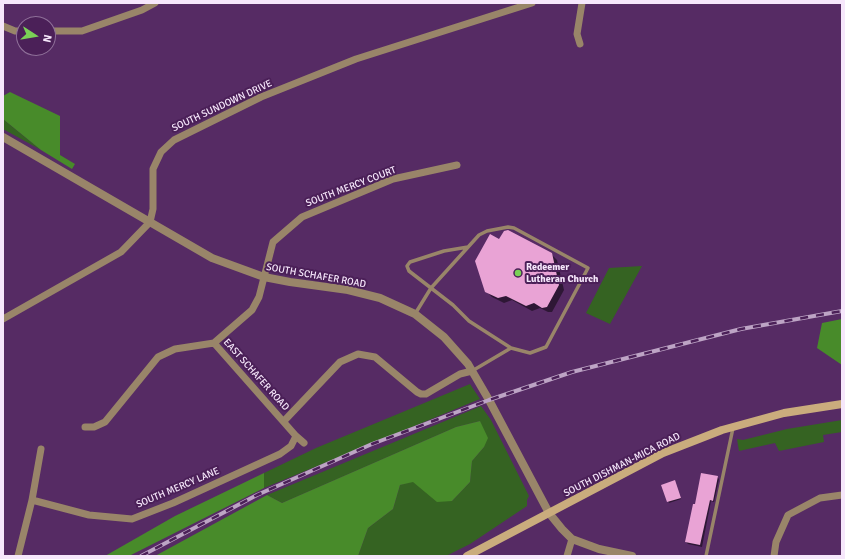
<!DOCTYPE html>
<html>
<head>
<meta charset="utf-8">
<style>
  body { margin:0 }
  #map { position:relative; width:845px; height:559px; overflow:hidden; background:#562b64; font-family:Signika,sans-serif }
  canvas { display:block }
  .frame { position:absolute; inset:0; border:4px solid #f6e7fb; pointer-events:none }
  .north { position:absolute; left:16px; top:16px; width:40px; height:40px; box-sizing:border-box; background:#4b2058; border:1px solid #8f7099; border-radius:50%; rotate:102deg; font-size:11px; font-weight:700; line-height:16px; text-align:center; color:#f6e7fb }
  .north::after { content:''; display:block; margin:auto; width:14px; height:18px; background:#7ad156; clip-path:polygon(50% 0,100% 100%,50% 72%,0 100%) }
</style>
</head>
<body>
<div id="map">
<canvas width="845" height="559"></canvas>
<div class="frame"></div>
<div class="north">N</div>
</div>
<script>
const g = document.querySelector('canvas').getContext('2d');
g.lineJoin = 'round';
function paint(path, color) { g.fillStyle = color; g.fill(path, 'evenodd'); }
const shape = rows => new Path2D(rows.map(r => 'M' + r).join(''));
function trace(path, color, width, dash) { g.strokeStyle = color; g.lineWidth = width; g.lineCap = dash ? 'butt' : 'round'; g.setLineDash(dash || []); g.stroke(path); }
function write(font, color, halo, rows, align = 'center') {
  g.font = font + ' Signika,sans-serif'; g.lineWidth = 4; g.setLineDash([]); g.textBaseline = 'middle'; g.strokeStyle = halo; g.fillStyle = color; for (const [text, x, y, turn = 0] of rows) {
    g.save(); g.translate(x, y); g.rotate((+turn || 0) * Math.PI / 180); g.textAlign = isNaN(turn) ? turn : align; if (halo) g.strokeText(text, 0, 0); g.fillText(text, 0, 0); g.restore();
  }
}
const green = shape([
  [3,119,41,150,3,129],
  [642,266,610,324,586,313,609,268],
  [470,384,480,399,264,488,264,473,316,448],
  [481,406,491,420,529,496,527,500,527,506,470,544,446,556,358,556,368,528,393,509,400,485,413,481,452,501,470,482,472,461,484,447,480,421,456,427,282,503,267,495],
  [842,420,842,432,823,435,824,442,779,451,775,443,739,451,737,439,743,440,787,429]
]);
const forest = shape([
  [10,92,60,116,60,155,75,164,72,169,41,150,3,119,3,96],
  [842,319,842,365,817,348,822,323],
  [480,421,488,438,484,447,472,461,470,482,452,501,437,502,413,482,400,485,393,509,368,528,358,556,155,556,267,495,282,503,456,427],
  [264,473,264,488,129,556,105,556,175,516]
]);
const shadow = shape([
  [500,241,551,254,557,260,564,290,552,312,548,312,540,308,532,311,512,300,504,303,492,297,486,291],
  [717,477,719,479,714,502,711,501,702,547,688,544,686,542,696,505],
  [675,482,681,499,669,503,663,486]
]);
const building = shape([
  [508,230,552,253,559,285,547,307,542,308,534,303,526,306,506,296,498,298,485,292,475,261,490,234,499,239,504,231],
  [701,473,718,476,713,501,710,500,700,545,685,542,693,504,695,504],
  [675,480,681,498,667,502,661,485]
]);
const service = shape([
  [468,247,444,251,410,262,407,266,409,271,431,288,479,235,487,231,508,227,514,228,588,268,546,347,530,353,511,348],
  [415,314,431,288,453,305,469,321,511,348,472,371],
  [706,556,733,428]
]);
const minor = shape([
  [3,26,15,31,24,31],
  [48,31,82,31,142,10,155,3],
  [580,44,577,34,582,3],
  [3,319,121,252,150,222,153,209,153,169,161,152,174,140,261,97,356,59,532,3],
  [214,343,296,436,304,443],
  [284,421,340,362,358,354,375,357,417,392,421,394,426,394,431,391,460,374,472,371],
  [85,427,94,427,105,422,158,357,175,349,214,343,252,310,259,297,273,242,302,217,393,179,457,165],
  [32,500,89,515,132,519,173,503,280,454,291,446,296,436],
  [18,556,32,500,41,449],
  [567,556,572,539],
  [774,556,776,542,788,515,820,498,842,495]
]);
const tertiary = shape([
  [3,137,212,258,264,277,290,282,348,290,380,298,415,314,444,337,468,364,489,400,549,513,562,529,572,539,599,549,632,556]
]);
const secondary = shape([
  [467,556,663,453,722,430,784,413,842,404]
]);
const rail = shape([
  [141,556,257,495,372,444,489,400,572,372,741,329,842,311]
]);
const markers = [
  [518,273,4,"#7ad156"]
];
const streetNames = [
  ["SOUTH SUNDOWN DRIVE",222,106,-25],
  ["SOUTH MERCY COURT",351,187,-21],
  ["SOUTH SCHAFER ROAD",316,276,10],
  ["EAST SCHAFER ROAD",256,375,48],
  ["SOUTH DISHMAN-MICA ROAD",622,465,-27],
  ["SOUTH MERCY LANE",178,488,-23]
];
const poiNames = [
  ["Redeemer",526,267],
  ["Lutheran Church",526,279]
];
paint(green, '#356322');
paint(forest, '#488b2a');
paint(shadow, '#0007');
paint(building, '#e9a3d5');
trace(service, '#998569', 3.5);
trace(minor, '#998569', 7);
trace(tertiary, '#998569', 8);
trace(secondary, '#caac7d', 8);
trace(rail, '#bda4c5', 4);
trace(rail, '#4b2058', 2.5, [8]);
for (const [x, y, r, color] of markers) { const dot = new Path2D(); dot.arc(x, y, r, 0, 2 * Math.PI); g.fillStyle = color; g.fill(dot); trace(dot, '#4b2058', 1.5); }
write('10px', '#f6e7fb', '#4b2058', streetNames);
write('bold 10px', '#f6e7fb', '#4b2058', poiNames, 'left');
</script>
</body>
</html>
